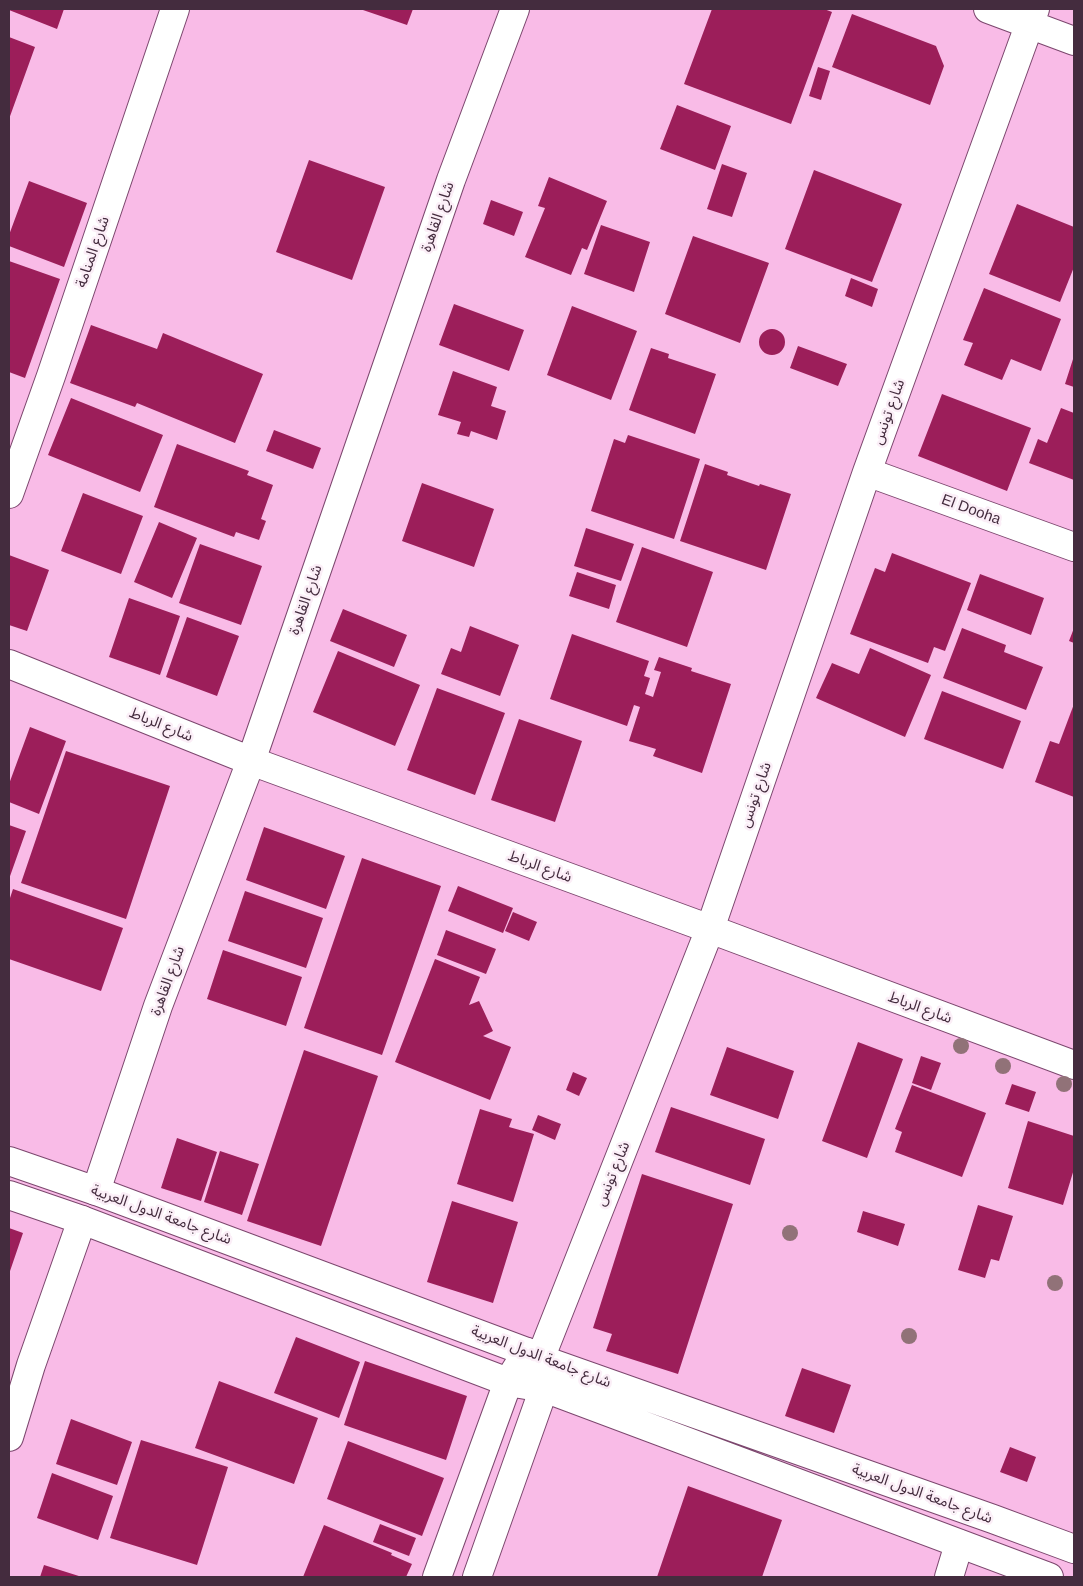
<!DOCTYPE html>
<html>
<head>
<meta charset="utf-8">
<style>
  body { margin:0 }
  #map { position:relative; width:1083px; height:1586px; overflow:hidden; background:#f9bbe7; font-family:Arial,sans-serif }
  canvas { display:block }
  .frame { position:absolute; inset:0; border:10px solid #442c3e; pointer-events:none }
</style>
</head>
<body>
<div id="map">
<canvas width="1083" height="1586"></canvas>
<div class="frame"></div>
</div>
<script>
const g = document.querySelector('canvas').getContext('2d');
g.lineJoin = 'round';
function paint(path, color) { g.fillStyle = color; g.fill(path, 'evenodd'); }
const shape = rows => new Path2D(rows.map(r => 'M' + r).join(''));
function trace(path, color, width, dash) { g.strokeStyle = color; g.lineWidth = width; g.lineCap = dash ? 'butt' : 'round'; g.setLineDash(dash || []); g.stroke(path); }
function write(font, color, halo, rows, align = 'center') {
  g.font = font + ' Arial,"Noto Sans Arabic",sans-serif'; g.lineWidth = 5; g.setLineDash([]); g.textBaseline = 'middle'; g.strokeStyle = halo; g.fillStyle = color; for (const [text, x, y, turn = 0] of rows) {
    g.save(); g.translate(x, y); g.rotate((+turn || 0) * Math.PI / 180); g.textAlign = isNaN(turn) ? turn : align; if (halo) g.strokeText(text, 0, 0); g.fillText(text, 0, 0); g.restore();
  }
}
const building = shape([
  [9,9,64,9,57,29,9,10],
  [360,9,413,9,407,25],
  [712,9,824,9,832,12,791,124,684,84],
  [852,14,936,46,944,66,930,105,832,67],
  [9,37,35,47,9,119],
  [818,67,830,71,821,100,809,96],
  [677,105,731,126,715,170,660,149],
  [309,160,385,187,352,280,276,252],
  [722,164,747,173,732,217,707,209],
  [814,170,902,204,872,282,785,249],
  [549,177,607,201,587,250,582,248,571,275,525,257,545,208,538,206],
  [29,181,87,203,64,267,9,246,9,235],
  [491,200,523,212,514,236,483,224],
  [1017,204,1074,227,1074,267,1060,302,989,274],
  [601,225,650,242,634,292,584,274],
  [693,236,769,263,740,343,665,314],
  [9,261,60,279,25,378,9,372],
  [851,278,878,289,872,307,845,296],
  [984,288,1061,319,1041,371,1011,359,1002,380,964,365,973,343,963,340],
  [454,304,524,330,509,371,439,345],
  [572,306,637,331,611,400,547,375],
  [91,325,157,349,163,333,263,374,235,443,137,403,135,407,70,383],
  '759 342a13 13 0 1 1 26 0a13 13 0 1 1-26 0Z',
  [798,346,847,364,838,386,790,368],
  [651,348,669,354,668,358,716,374,695,434,629,410],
  [1074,356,1074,387,1065,384],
  [453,371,497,387,491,406,506,411,497,440,471,431,469,437,457,434,461,422,438,415],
  [942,394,1031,428,1007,491,918,456],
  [71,398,163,435,140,492,48,455],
  [1061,408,1074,413,1074,480,1029,463,1038,439,1047,443],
  [274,430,321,448,313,469,266,451],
  [628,435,700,459,674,539,591,511,614,439,625,443],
  [177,444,249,471,247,475,273,485,261,519,266,521,259,540,236,532,234,537,154,507],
  [705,464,728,472,727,475,759,486,760,484,791,494,766,570,680,541],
  [422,483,494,509,474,567,402,541],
  [83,493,143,516,121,574,61,551],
  [159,522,197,538,172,598,134,582],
  [586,528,634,544,621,581,574,566],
  [200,544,262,566,241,625,179,603],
  [642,547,713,572,687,647,616,622],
  [892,553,971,583,945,651,934,647,928,663,850,634,875,568,885,572],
  [9,555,49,570,27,631,9,625],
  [577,572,616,585,609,609,569,596],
  [980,574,1044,598,1031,635,967,610],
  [129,598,180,616,160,675,109,657],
  [343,609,407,635,394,667,330,641],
  [187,617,239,636,217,696,166,677],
  [470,626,519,645,500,696,441,674,451,648,461,652],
  [962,628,1006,645,1004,652,1043,667,1026,710,943,678],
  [1074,628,1074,643,1069,641],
  [572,634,649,661,644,676,650,678,645,694,653,697,661,672,654,670,659,657,692,668,691,671,731,684,702,773,653,756,656,749,629,741,640,707,634,705,627,726,550,699],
  [870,648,931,675,905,737,816,698,832,663,859,674],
  [338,651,420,685,395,746,313,712],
  [437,688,505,713,475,795,407,770],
  [942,691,1021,721,1003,769,924,739],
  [1074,704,1074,797,1035,782,1050,741,1059,744],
  [519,719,582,741,555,822,491,800],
  [30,727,66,741,39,814,9,802,9,784],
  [66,751,170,786,126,919,21,883],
  [9,825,26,831,9,879],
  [264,827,345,856,326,909,246,880],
  [362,858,441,886,382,1055,304,1028],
  [458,886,513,908,503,933,448,911],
  [13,889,123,928,101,991,9,959,9,901],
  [245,891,323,918,306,968,228,941],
  [513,912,537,922,529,941,505,931],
  [446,930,496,949,486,974,437,955],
  [223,950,302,977,286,1026,207,999],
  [435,959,480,977,469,1005,479,1001,493,1031,483,1036,511,1047,490,1100,395,1062],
  [858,1042,903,1059,867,1158,822,1141],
  [727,1047,794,1071,778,1119,710,1095],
  [304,1050,378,1076,321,1246,247,1221],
  [921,1056,941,1063,931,1090,912,1083],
  [573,1072,587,1078,579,1096,566,1090],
  [1012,1084,1036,1092,1029,1112,1005,1104],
  [912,1085,986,1113,962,1177,895,1152,902,1132,895,1129],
  [671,1107,765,1139,750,1185,655,1152],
  [480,1109,512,1119,509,1127,534,1134,513,1202,457,1184],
  [538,1115,561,1124,555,1140,532,1130],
  [1028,1121,1074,1136,1074,1169,1063,1205,1008,1188],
  [177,1138,217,1152,201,1201,161,1188],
  [220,1151,259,1164,242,1215,204,1202],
  [642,1174,733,1204,678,1374,606,1351,612,1334,593,1328],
  [452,1201,518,1222,493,1303,427,1282],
  [978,1205,1013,1216,999,1261,991,1259,985,1278,958,1270],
  [863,1211,905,1224,898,1246,857,1232],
  [9,1228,23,1233,9,1274],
  [296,1337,360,1362,339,1418,274,1393],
  [365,1361,467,1396,446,1460,344,1425],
  [802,1368,851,1385,834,1433,785,1416],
  [219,1381,318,1418,294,1484,195,1448],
  [71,1419,132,1442,117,1485,56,1464],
  [141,1440,228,1467,197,1565,110,1538],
  [348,1441,444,1478,422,1536,327,1499],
  [1010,1447,1036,1457,1027,1482,1000,1472],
  [52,1473,113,1496,98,1540,37,1518],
  [688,1486,782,1520,762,1577,657,1577],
  [380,1524,416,1538,409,1556,373,1542],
  [324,1525,392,1553,391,1555,412,1564,406,1577,303,1577],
  [44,1565,82,1577,40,1577]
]);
const minor = shape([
  [988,9,1074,41],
  [867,472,1074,547],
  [9,494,51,376,175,9],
  [9,664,251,761,710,929,1074,1065],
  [96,1191,158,1006,251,761,451,180,515,9],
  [9,1437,31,1365,82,1220],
  [437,1577,508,1382,527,1352],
  [477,1577,544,1388,540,1359,710,929,867,472,1035,9],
  [949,1577,959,1544]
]);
const secondary = shape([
  [9,1161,96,1191,527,1352,540,1359,993,1519,1074,1549],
  [9,1195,82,1220,508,1382,544,1388,1049,1577]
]);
const trees = [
  [961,1046],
  [1003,1066],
  [1064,1084],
  [790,1233],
  [1055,1283],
  [909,1336]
];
const streetNames = [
  ["شارع القاهرة",438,217,-71],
  ["شارع المنامة",93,252,-71],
  ["شارع تونس",889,412,-70],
  ["El Dooha",971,510,20],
  ["شارع القاهرة",306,600,-71],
  ["شارع الرباط",161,725,22],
  ["شارع تونس",756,795,-71],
  ["شارع الرباط",540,867,20],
  ["شارع القاهرة",168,981,-70],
  ["شارع الرباط",920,1008,20],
  ["شارع تونس",613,1174,-68],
  ["شارع جامعة الدول العربية",161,1215,20],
  ["شارع جامعة الدول العربية",541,1357,21],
  ["شارع جامعة الدول العربية",922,1494,20]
];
paint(building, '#9c1e5a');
trace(minor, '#7c476e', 30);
trace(secondary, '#7c476e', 30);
trace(minor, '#fff', 28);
trace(secondary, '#fff', 28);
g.fillStyle = '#917278';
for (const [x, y] of trees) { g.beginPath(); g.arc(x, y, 8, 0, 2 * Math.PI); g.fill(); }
write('15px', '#442c3e', '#fbeef7', streetNames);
</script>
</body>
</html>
